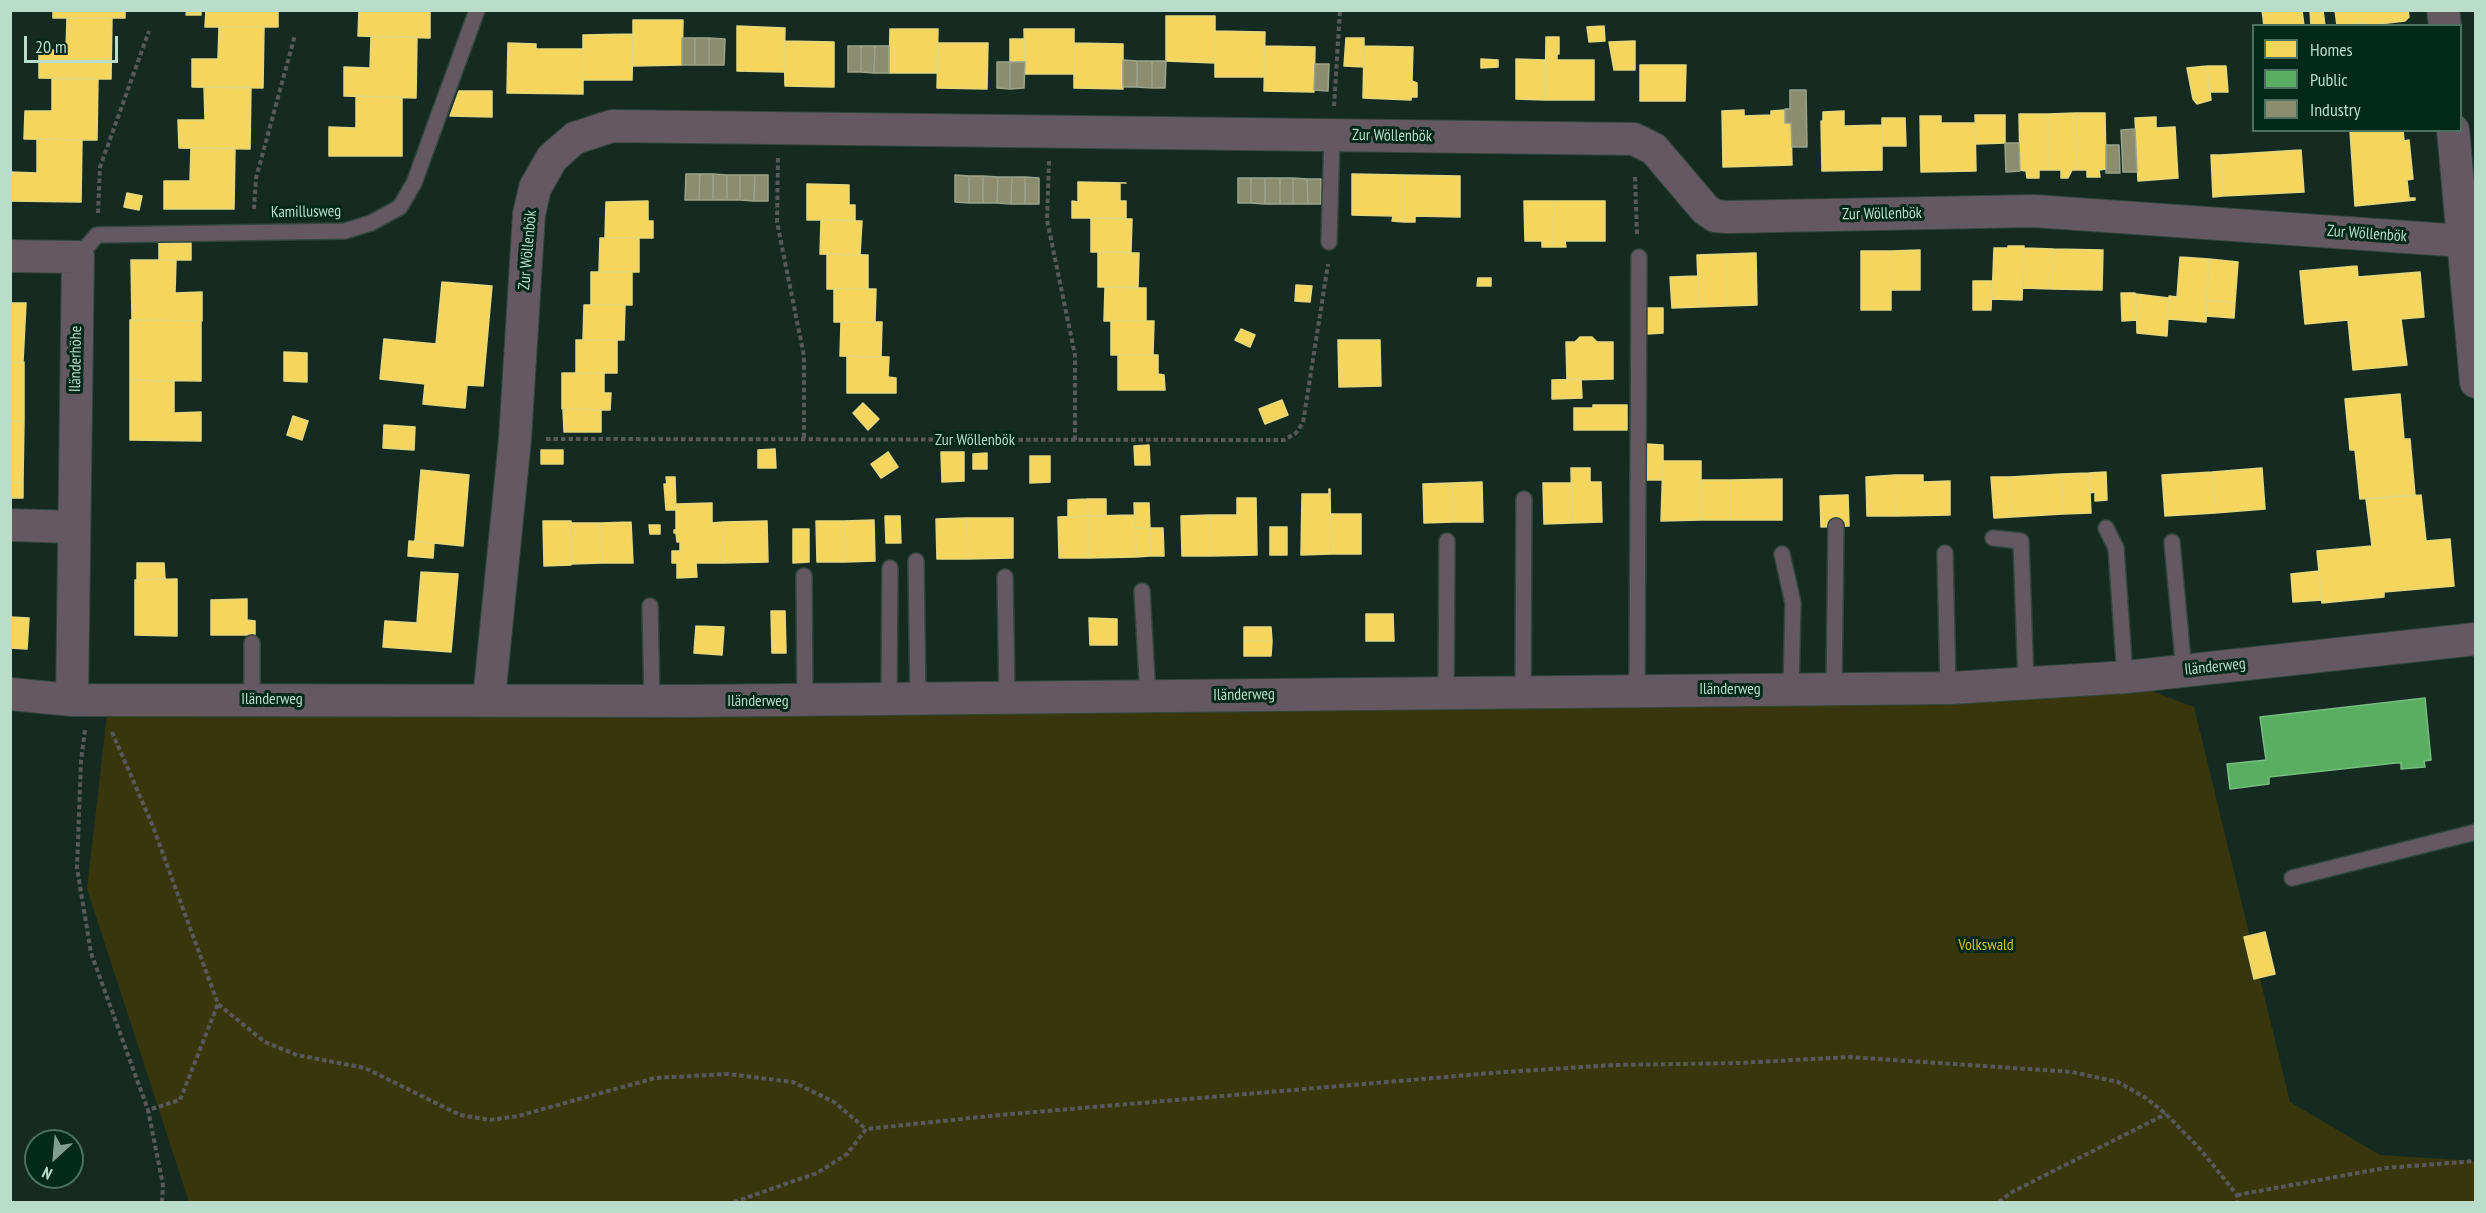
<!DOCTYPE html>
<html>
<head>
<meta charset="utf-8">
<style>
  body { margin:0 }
  #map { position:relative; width:2486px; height:1213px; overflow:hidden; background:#152b22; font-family:"PT Sans Narrow",sans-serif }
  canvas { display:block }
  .frame { position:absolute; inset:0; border:12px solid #badcca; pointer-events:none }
  .legend { position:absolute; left:2252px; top:24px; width:210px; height:108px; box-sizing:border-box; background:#022919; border:2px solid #4c7160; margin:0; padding:8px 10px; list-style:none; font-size:18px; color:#badcca }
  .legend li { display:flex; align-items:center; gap:12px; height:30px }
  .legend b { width:30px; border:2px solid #4c7160 }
  .north { position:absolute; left:24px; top:1129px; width:60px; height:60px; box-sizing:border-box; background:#022919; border:2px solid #4c7160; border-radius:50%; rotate:206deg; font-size:16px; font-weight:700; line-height:24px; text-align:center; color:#badcca }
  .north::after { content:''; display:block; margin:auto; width:21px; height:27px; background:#809e8f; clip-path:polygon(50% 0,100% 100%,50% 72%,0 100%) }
  .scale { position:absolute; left:24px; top:36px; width:94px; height:27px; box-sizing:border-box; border:3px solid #badcca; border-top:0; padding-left:8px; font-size:18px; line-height:21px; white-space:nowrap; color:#badcca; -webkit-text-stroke:4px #022919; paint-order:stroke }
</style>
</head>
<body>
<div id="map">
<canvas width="2486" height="1213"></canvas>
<div class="frame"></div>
<ul class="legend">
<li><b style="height:16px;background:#f6d55c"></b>Homes</li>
<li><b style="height:16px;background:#5aae61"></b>Public</li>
<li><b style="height:16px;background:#8c8c6e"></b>Industry</li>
</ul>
<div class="north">N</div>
<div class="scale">20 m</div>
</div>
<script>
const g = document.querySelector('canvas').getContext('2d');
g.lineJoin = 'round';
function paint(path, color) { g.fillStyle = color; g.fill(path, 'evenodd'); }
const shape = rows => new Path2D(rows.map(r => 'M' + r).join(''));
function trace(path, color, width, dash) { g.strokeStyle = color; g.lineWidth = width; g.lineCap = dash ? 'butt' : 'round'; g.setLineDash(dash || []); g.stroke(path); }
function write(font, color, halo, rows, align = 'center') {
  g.font = font + ' "PT Sans Narrow",sans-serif'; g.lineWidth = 6; g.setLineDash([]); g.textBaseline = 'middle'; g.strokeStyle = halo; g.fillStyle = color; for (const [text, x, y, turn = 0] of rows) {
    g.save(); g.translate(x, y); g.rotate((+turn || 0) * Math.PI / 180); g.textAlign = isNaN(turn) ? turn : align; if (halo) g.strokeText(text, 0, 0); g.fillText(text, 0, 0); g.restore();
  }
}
const green = shape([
  [2128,682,2194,707,2290,1102,2380,1155,2475,1161,2475,1202,189,1202,87,889,108,705]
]);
const homes = shape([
  [53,10,125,10,125,18,53,18,53,10],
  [187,10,201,10,201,15,186,15,187,10],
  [206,10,278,10,278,27,205,27,206,10],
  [359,10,430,10,430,38,358,36,359,10],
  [2262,10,2302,10,2304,26,2264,26,2262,10],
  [2310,10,2323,10,2325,26,2311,26,2310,10],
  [2335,10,2408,10,2409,17,2405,21,2379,24,2379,26,2366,26,2365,23,2337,26,2335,10],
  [1166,16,1215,16,1215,63,1166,61,1166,16],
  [67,18,112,18,111,79,39,78,39,50,66,50,67,18],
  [633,20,683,20,682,65,633,66,633,20],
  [737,26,785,28,784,72,737,71,737,26],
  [1604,26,1605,41,1589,42,1587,27,1604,26],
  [219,27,264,27,263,88,192,87,192,59,218,59,219,27],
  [890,29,938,29,937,73,889,73,890,29],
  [1024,29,1074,29,1074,74,1025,74,1024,29],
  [1215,31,1265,32,1264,77,1215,77,1215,31],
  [633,34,632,80,583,80,583,35,633,34],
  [371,36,417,37,416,98,344,96,344,67,370,68,371,36],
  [1546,37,1559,37,1559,54,1557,54,1557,60,1594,60,1594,100,1545,100,1546,37],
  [1346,38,1364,38,1364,67,1344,66,1346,38],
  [1010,39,1025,39,1025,62,1010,62,1010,39],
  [784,41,834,42,834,87,785,86,784,41],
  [1635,41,1635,70,1614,70,1609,42,1635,41],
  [508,43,536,44,536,49,583,49,583,94,507,93,508,43],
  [938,43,988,43,987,89,937,88,938,43],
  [1074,43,1123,44,1123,89,1074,88,1074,43],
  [1265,46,1315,47,1314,92,1264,91,1265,46],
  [1364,46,1413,47,1412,81,1417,83,1417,97,1411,97,1411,100,1363,98,1364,46],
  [1481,59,1498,60,1498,67,1481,68,1481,59],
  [1516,59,1545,60,1545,100,1516,99,1516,59],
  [1640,65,1686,65,1685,101,1640,101,1640,65],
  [2207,66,2226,66,2228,92,2209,92,2207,66],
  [2207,66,2211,100,2197,104,2193,99,2187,68,2207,66],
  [52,79,98,79,97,140,24,139,25,111,52,111,52,79],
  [204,87,251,87,250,149,179,148,178,120,205,120,204,87],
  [459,91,492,91,492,117,450,116,459,91],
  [356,96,402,98,402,156,329,156,329,127,356,128,356,96],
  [1744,110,1744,116,1771,115,1771,111,1785,110,1785,123,1791,123,1792,165,1723,167,1722,111,1744,110],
  [1844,111,1844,126,1882,125,1882,170,1822,171,1821,121,1823,121,1823,112,1844,111],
  [2076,113,2105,113,2106,169,2099,170,2100,177,2087,177,2087,170,2077,170,2076,113],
  [2076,113,2077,170,2072,170,2068,178,2061,178,2061,170,2048,170,2048,114,2076,113],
  [2019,114,2048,114,2048,170,2039,170,2039,178,2027,178,2026,171,2020,170,2019,114],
  [1975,115,2005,115,2005,143,1976,144,1975,115],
  [1920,116,1941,116,1941,123,1975,123,1976,171,1921,172,1920,116],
  [2156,117,2156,128,2175,127,2178,178,2138,181,2135,118,2156,117],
  [1882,118,1905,118,1906,146,1882,146,1882,118],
  [2350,130,2403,130,2404,141,2409,140,2413,179,2407,180,2409,198,2415,198,2415,200,2355,206,2350,130],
  [37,139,82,140,81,202,10,201,10,172,37,173,37,139],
  [191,148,235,148,234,209,164,209,164,181,190,181,191,148],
  [2301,150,2304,192,2223,196,2221,155,2301,150],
  [2211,155,2221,155,2223,196,2213,197,2211,155],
  [1352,174,1404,175,1404,222,1392,221,1393,216,1352,215,1352,174],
  [1404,175,1460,176,1460,217,1415,216,1415,222,1404,222,1404,175],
  [1078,182,1126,183,1120,183,1120,201,1126,201,1126,218,1072,218,1072,201,1078,202,1078,182],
  [807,184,849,185,849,205,855,205,855,220,807,220,807,184],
  [127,193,142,196,139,210,124,207,127,193],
  [648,201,648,221,653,221,653,238,605,238,606,202,648,201],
  [1524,201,1554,201,1553,247,1542,247,1542,241,1525,241,1524,201],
  [1554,201,1605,201,1605,241,1565,241,1566,247,1553,247,1554,201],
  [1091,218,1132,219,1131,252,1091,252,1091,218],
  [821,220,862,221,860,255,820,254,821,220],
  [600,238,639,238,639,272,599,272,600,238],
  [159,243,191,243,191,260,159,260,159,243],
  [2008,246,2024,246,2022,300,1992,299,1994,248,2008,248,2008,246],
  [2024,248,2053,249,2052,289,2023,288,2024,248],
  [2053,249,2103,250,2102,290,2052,289,2053,249],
  [1920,250,1920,290,1891,290,1891,251,1920,250],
  [1861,251,1891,251,1891,310,1861,310,1861,251],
  [1098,252,1139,253,1138,287,1098,287,1098,252],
  [1756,253,1757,305,1727,306,1727,254,1756,253],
  [827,254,868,255,868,289,827,289,827,254],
  [1727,254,1727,306,1699,307,1697,255,1727,254],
  [2180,257,2209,259,2206,322,2168,319,2169,296,2177,297,2180,257],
  [2209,259,2238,262,2235,303,2206,300,2209,259],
  [131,260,176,260,175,293,202,292,202,321,132,320,131,260],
  [2357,266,2358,277,2420,272,2424,317,2401,319,2407,365,2353,370,2348,320,2305,324,2300,271,2357,266],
  [591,272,632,272,632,305,591,305,591,272],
  [1698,276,1699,307,1672,308,1670,277,1698,276],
  [1478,278,1491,278,1491,286,1477,286,1478,278],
  [1973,281,1992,281,1991,310,1973,310,1973,281],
  [442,282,492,286,483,386,467,385,465,408,423,404,425,384,380,379,384,339,436,344,442,282],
  [1296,285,1312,286,1310,302,1295,301,1296,285],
  [1105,287,1146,288,1146,321,1104,321,1105,287],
  [834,289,876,289,875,322,834,322,834,289],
  [2121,293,2135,293,2137,320,2122,321,2121,293],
  [2136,294,2169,298,2167,336,2137,333,2136,294],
  [2206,300,2235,303,2234,318,2206,316,2206,300],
  [10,303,26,303,23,362,10,362,10,303],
  [584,305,625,305,624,340,583,340,584,305],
  [1647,308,1663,308,1663,333,1647,334,1647,308],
  [130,320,201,321,201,381,130,380,130,320],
  [1111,321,1154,321,1153,355,1111,355,1111,321],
  [841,322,882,322,881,357,840,356,841,322],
  [1241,329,1255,335,1250,347,1235,340,1241,329],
  [1580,337,1592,337,1597,342,1613,342,1613,379,1567,380,1566,342,1575,342,1580,337],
  [576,340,617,340,617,373,576,373,576,340],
  [1338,340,1380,340,1381,386,1339,387,1338,340],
  [284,352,307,353,307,382,284,381,284,352],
  [1118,355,1158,355,1158,374,1164,375,1165,390,1118,390,1118,355],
  [847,356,889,357,888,377,896,378,896,393,847,393,847,356],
  [10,362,24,362,24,421,10,421,10,362],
  [562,373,604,373,604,393,611,393,610,410,562,409,562,373],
  [1581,379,1582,398,1552,399,1552,380,1581,379],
  [130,380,174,381,174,413,201,412,201,441,130,440,130,380],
  [2400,394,2404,439,2410,439,2415,495,2360,499,2355,450,2350,450,2345,399,2400,394],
  [1282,400,1288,415,1265,424,1259,409,1282,400],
  [863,403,879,419,868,430,853,413,863,403],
  [1593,405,1627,405,1627,430,1574,430,1574,408,1593,408,1593,405],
  [563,409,601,410,601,432,564,432,563,409],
  [293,416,308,421,302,440,287,435,293,416],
  [10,421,24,421,23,482,10,482,10,421],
  [384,425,415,427,414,450,383,448,384,425],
  [1646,444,1663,445,1663,480,1647,480,1646,444],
  [1149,445,1150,465,1135,465,1134,446,1149,445],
  [775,449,776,468,758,468,758,450,775,449],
  [541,450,563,450,563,464,541,464,541,450],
  [888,452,898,467,881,478,871,464,888,452],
  [941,452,964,452,964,481,942,482,941,452],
  [987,453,987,469,973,469,973,454,987,453],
  [1030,456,1050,456,1050,482,1030,483,1030,456],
  [1663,461,1701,461,1701,520,1661,521,1663,461],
  [1571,468,1590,468,1590,482,1601,482,1602,522,1572,523,1571,468],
  [2262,468,2265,509,2215,513,2212,472,2262,468],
  [421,470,469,475,463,546,415,541,421,470],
  [2106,472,2107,500,2095,501,2095,492,2090,493,2089,473,2106,472],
  [2212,472,2215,513,2165,516,2162,475,2212,472],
  [2089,473,2091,513,2063,514,2061,474,2089,473],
  [2061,474,2063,514,2012,517,2010,477,2061,474],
  [1895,475,1896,516,1867,516,1866,477,1895,475],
  [1895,475,1923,475,1923,482,1950,481,1950,515,1896,516,1895,475],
  [666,477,675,477,676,510,666,510,664,484,667,484,666,477],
  [1991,477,2010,477,2012,517,1994,518,1991,477],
  [1782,479,1782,520,1730,520,1730,480,1782,479],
  [1701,480,1730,480,1730,520,1701,520,1701,480],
  [10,482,23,482,23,498,10,498,10,482],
  [1482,482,1483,522,1453,522,1452,483,1482,482],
  [1452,483,1453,522,1424,523,1423,484,1452,483],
  [1543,483,1572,483,1572,523,1544,524,1543,483],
  [1329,489,1330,489,1331,554,1301,555,1302,494,1329,494,1329,489],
  [1848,495,1849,526,1821,527,1820,496,1848,495],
  [2421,495,2426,541,2450,539,2454,586,2384,592,2384,597,2322,603,2317,551,2372,546,2366,499,2421,495],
  [1237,498,1256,498,1257,555,1211,556,1210,515,1237,515,1237,498],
  [1087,499,1106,499,1106,516,1088,516,1087,499],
  [1087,499,1088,516,1068,517,1068,500,1087,499],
  [712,503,712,523,723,522,724,563,696,563,697,577,677,578,677,563,672,563,672,551,680,551,680,542,677,542,676,533,674,533,674,530,676,530,676,504,712,503],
  [1134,503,1149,503,1150,528,1135,528,1134,503],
  [1331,514,1361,514,1361,554,1331,554,1331,514],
  [1135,515,1136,557,1088,558,1088,516,1135,515],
  [1210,515,1211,556,1182,556,1181,516,1210,515],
  [885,516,900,516,901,543,886,543,885,516],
  [1088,516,1088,558,1059,558,1058,517,1088,516],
  [966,518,1013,518,1013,558,967,559,966,518],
  [966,518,967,559,937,559,936,519,966,518],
  [874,520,875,561,845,562,844,521,874,520],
  [543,521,571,521,571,565,544,566,543,521],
  [767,521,768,562,724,563,723,522,767,521],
  [816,521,844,521,845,562,817,562,816,521],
  [631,522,633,563,602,563,601,523,631,522],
  [571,523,601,523,602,563,572,564,571,523],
  [649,525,660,525,660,534,650,534,649,525],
  [1270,527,1287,527,1287,555,1270,555,1270,527],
  [1135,528,1150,528,1150,556,1136,557,1135,528],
  [1150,528,1163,528,1164,556,1150,556,1150,528],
  [793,529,809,529,809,562,793,563,793,529],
  [409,541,434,543,433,558,408,556,409,541],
  [137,563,164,563,165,579,137,580,137,563],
  [2319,571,2322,600,2293,602,2291,574,2319,571],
  [421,572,458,574,451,652,383,647,385,621,417,623,421,572],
  [177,579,177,636,135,635,135,580,177,579],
  [247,599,247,620,255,621,255,635,211,635,211,600,247,599],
  [771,611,785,611,786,653,772,653,771,611],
  [1366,614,1393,614,1394,641,1366,641,1366,614],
  [10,617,29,618,27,649,10,648,10,617],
  [1089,618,1117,619,1117,645,1090,645,1089,618],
  [696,626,724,627,722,655,694,653,696,626],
  [1244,627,1271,627,1272,641,1244,641,1244,627],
  [1244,641,1272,641,1271,656,1244,656,1244,641],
  [2265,932,2275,974,2254,979,2244,937,2265,932]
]);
const public = shape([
  [2425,698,2431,760,2424,761,2425,767,2401,769,2401,763,2396,763,2269,777,2269,784,2230,789,2227,764,2266,760,2260,717,2425,698]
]);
const industry = shape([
  [682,38,695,38,695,65,682,65,682,38],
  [695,38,709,38,709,65,695,65,695,38],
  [709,38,725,39,724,65,709,65,709,38],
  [848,46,861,46,861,72,848,72,848,46],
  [861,46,875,46,874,73,861,72,861,46],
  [875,46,889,46,889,73,874,73,875,46],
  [1123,60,1137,61,1137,87,1123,87,1123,60],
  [1137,61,1152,61,1152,88,1137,87,1137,61],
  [1152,61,1166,61,1165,88,1152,88,1152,61],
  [997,62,1010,62,1010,89,997,88,997,62],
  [1010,62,1025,62,1024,88,1010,89,1010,62],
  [1315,64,1329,64,1328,91,1314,90,1315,64],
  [1790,90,1806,90,1807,147,1792,147,1791,123,1785,123,1785,109,1790,109,1790,90],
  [2135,129,2137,172,2123,172,2121,130,2135,129],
  [2005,143,2019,143,2020,171,2006,172,2005,143],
  [2106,145,2119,145,2120,173,2106,173,2106,145],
  [686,174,700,174,699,200,685,200,686,174],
  [700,174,713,174,713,200,699,200,700,174],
  [713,174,727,175,727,200,713,200,713,174],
  [727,175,740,175,740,200,727,200,727,175],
  [740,175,755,175,754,201,740,200,740,175],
  [755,175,768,175,768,201,754,201,755,175],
  [955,175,969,176,969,203,955,202,955,175],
  [969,176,983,176,983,203,969,203,969,176],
  [983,176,998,177,997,203,983,203,983,176],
  [998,177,1012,177,1011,204,997,203,998,177],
  [1012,177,1025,177,1025,204,1011,204,1012,177],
  [1025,177,1039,178,1039,204,1025,204,1025,177],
  [1238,178,1251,178,1251,203,1238,203,1238,178],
  [1251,178,1265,178,1265,204,1251,203,1251,178],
  [1265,178,1280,178,1280,204,1265,204,1265,178],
  [1280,178,1293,178,1293,204,1280,204,1280,178],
  [1293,178,1307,179,1308,204,1293,204,1293,178],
  [1307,179,1321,179,1321,204,1308,204,1307,179]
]);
const path = shape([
  [1334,106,1340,10],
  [778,158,777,222,804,356,804,439],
  [1049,161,1047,220,1075,355,1075,440],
  [1635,177,1637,235],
  [254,209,256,178,295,35],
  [98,213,100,167,149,31],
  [546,439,1284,440,1296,433,1303,423,1328,264],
  [85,730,81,761,77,868,91,953,148,1110],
  [112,732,152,824,218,1004,265,1042,297,1055,365,1068,460,1115,490,1120,518,1116,655,1078,728,1074,793,1082,834,1102,866,1129],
  [2237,1195,2385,1168,2476,1161],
  [162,1202,163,1185,148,1110,180,1100,218,1004],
  [734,1202,817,1173,847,1154,866,1129,1000,1115,1504,1072,1615,1065,1739,1063,1850,1057,2072,1072,2118,1082,2146,1098,2166,1114,2201,1150,2237,1195,2237,1202],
  [1999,1202,2012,1192,2166,1114]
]);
const service = shape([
  [1329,242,1332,135],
  [78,257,97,235,345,231,371,223,400,207,414,183,477,10],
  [2106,528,2116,548,2125,677],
  [1993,538,2021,541,2026,683],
  [2172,542,2184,671],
  [1945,553,1948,688],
  [1782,554,1793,603,1791,689],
  [916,561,918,699],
  [804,576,805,700],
  [1005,577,1007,698],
  [1142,591,1148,697],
  [650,606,652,701],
  [252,643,252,699],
  [1834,689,1836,526],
  [1637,690,1639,257],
  [1523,692,1524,499],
  [1446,693,1447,541],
  [889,700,890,568],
  [2292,878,2476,832]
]);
const minor = shape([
  [2443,10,2445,26],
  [2453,130,2476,382],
  [10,256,78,257,72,700],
  [10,525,74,527],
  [10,694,72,700,688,701,1951,688,2127,677,2476,639],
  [489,699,515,439,529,214,535,188,552,158,575,138,612,126,1634,139,1654,149,1705,209,1715,216,1727,217,2034,211,2463,241]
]);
const streetNames = [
  ["Zur Wöllenbök",1392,136,1],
  ["Kamillusweg",306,212,-1],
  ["Zur Wöllenbök",1882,214,-1],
  ["Zur Wöllenbök",2367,234,4],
  ["Zur Wöllenbök",528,250,-85],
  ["Iländerhöhe",76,359,-89],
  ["Zur Wöllenbök",975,440],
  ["Iländerweg",2215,667,-6],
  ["Iländerweg",1730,689],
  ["Iländerweg",1244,695,-1],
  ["Iländerweg",272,699],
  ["Iländerweg",758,701]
];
const parkNames = [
  ["Volkswald",1986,945]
];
paint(green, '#38360c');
paint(homes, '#f6d55c');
trace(homes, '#e4d77d', 1.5);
paint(public, '#5aae61');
trace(public, '#77bc80', 1.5);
paint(industry, '#8c8c6e');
trace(industry, '#9aa48a', 1.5);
trace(service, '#31463c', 18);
trace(minor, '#31463c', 34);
trace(path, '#59595b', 4, [4.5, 3]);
trace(service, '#645961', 15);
trace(minor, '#645961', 32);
write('16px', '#badcca', '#022919', streetNames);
write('16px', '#d3c028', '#022919', parkNames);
</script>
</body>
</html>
